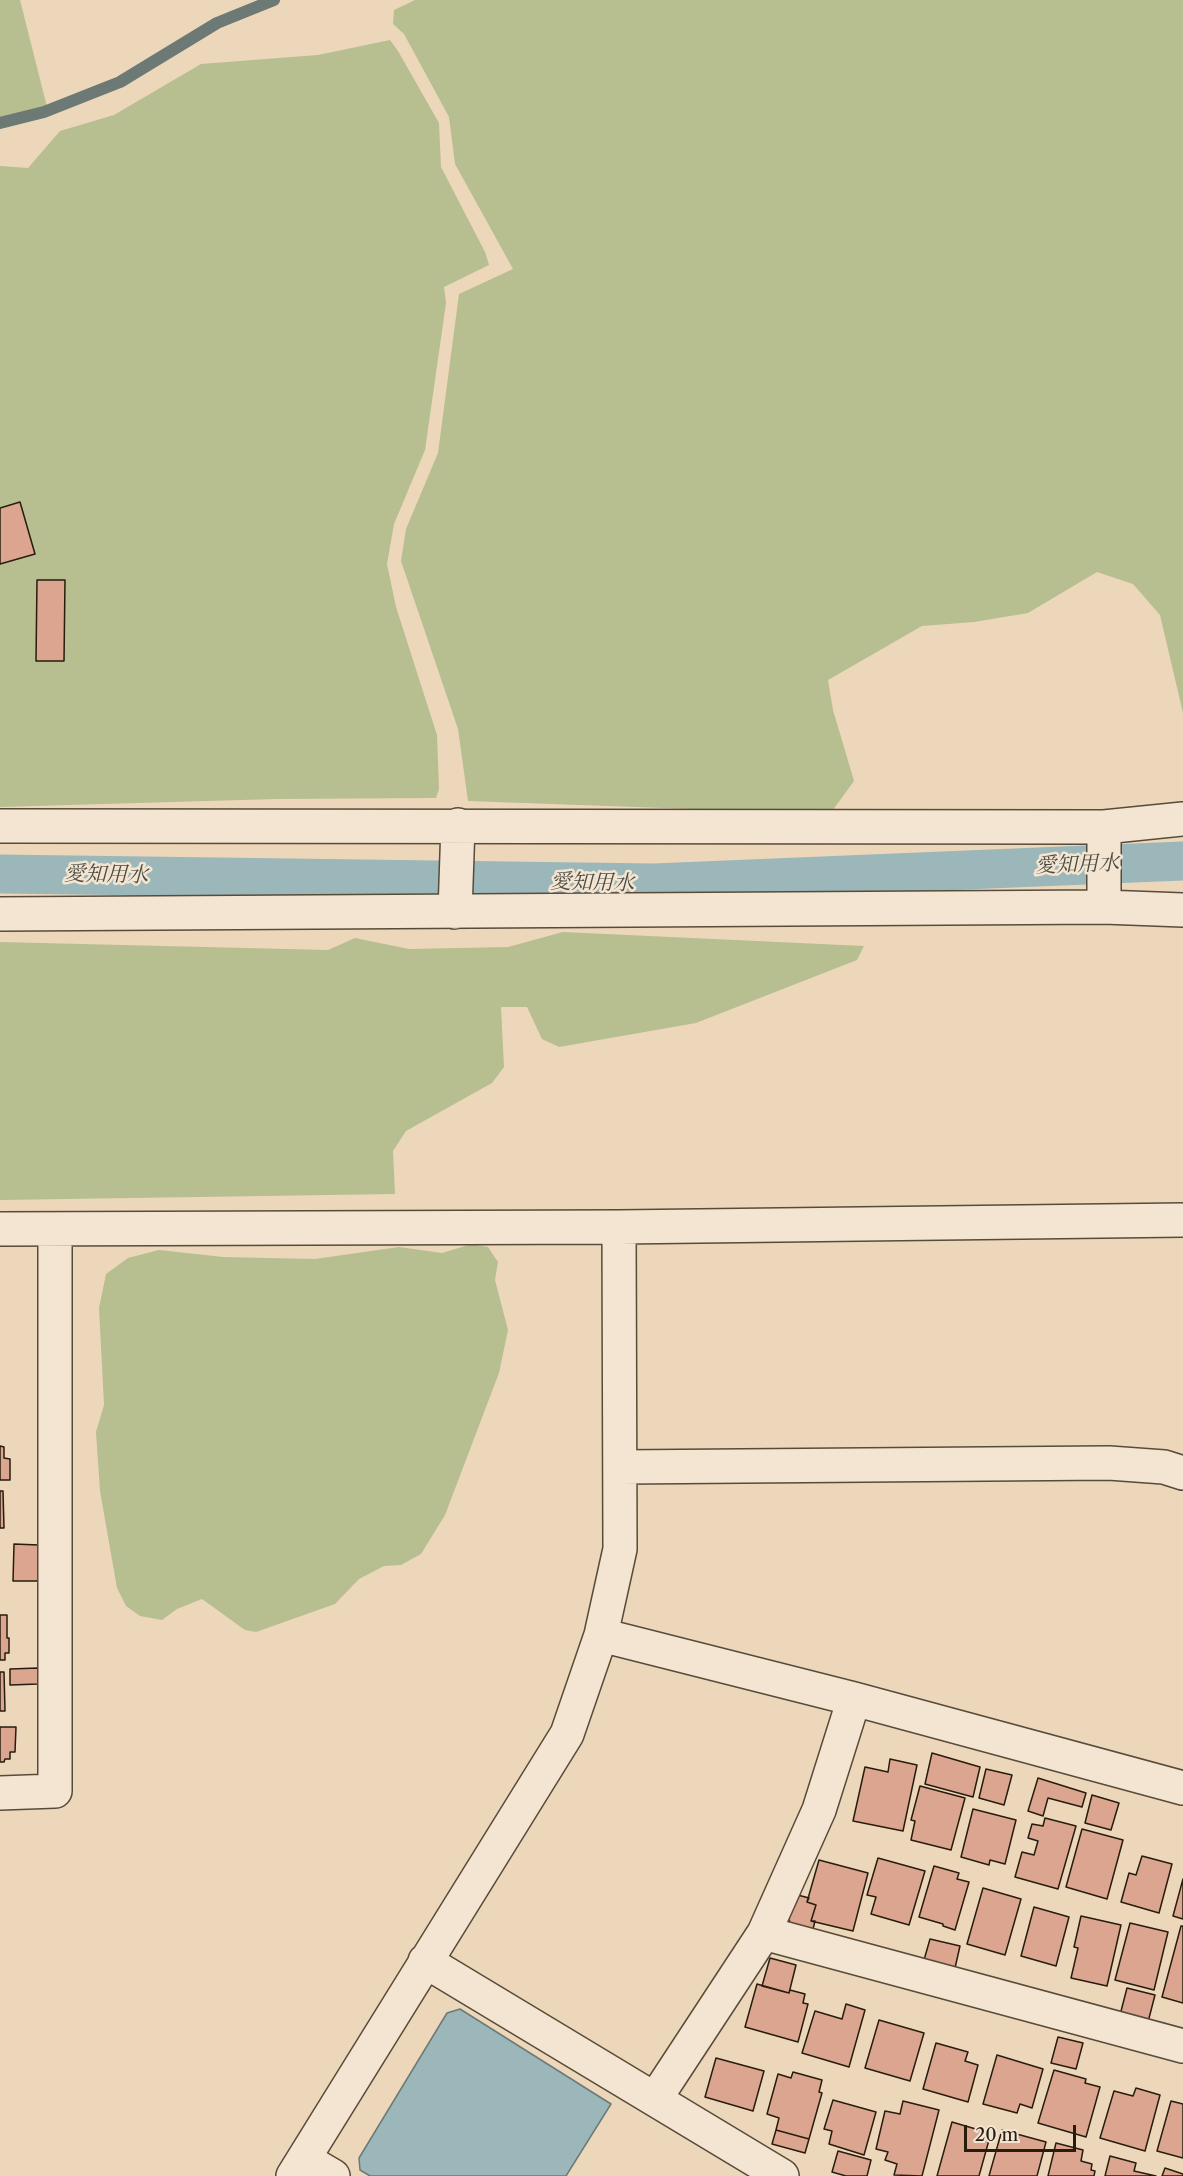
<!DOCTYPE html>
<html>
<head>
<meta charset="utf-8">
<style>
  body { margin:0 }
  #map { position:relative; width:1183px; height:2176px; overflow:hidden; background:#ecd7ba; font-family:"Libre Caslon Text",serif }
  canvas { display:block }
  .scale { position:absolute; left:964px; top:2125px; width:112px; height:27px; box-sizing:border-box; border:3px solid #271c0e; border-top:0; padding-left:8px; font-size:18px; line-height:21px; white-space:nowrap; color:#271c0e; -webkit-text-stroke:4px #f3e5d2; paint-order:stroke }
</style>
</head>
<body>
<div id="map">
<canvas width="1183" height="2176"></canvas>
<div class="scale">20 m</div>
</div>
<script>
const g = document.querySelector('canvas').getContext('2d');
g.lineJoin = 'round';
function paint(path, color) { g.fillStyle = color; g.fill(path, 'evenodd'); }
const shape = rows => new Path2D(rows.map(r => 'M' + r).join(''));
function trace(path, color, width, dash) { g.strokeStyle = color; g.lineWidth = width; g.lineCap = dash ? 'butt' : 'round'; g.setLineDash(dash || []); g.stroke(path); }
function write(font, color, halo, rows, align = 'center') {
  g.font = font + ' "Libre Caslon Text","Noto Serif JP",serif'; g.lineWidth = 5; g.setLineDash([]); g.textBaseline = 'middle'; g.strokeStyle = halo; g.fillStyle = color; for (const [text, x, y, turn = 0] of rows) {
    g.save(); g.translate(x, y); g.rotate((+turn || 0) * Math.PI / 180); g.textAlign = isNaN(turn) ? turn : align; if (halo) g.strokeText(text, 0, 0); g.fillText(text, 0, 0); g.restore();
  }
}
const green = shape([
  [0,0,20,0,47,107,0,118],
  [415,0,1183,0,1183,713,1160,615,1133,584,1097,572,1028,613,974,622,922,626,828,680,833,710,854,781,830,814,468,801,458,729,401,561,406,529,438,453,459,294,513,269,455,164,449,117,404,34,393,24,394,10],
  [390,40,398,51,439,123,441,167,485,252,489,265,444,287,446,303,425,450,394,524,387,564,396,607,437,735,439,789,436,798,276,799,0,807,0,166,28,168,60,131,114,115,201,64,318,55],
  [563,932,864,946,857,960,696,1023,559,1047,542,1039,527,1007,501,1007,504,1067,492,1083,406,1131,393,1151,395,1194,0,1200,0,942,328,950,355,938,409,949,508,947],
  [472,1244,488,1247,498,1262,495,1280,508,1330,499,1373,445,1515,421,1554,401,1565,384,1566,359,1579,335,1604,256,1632,245,1630,202,1599,177,1609,162,1620,140,1616,126,1606,117,1588,100,1491,96,1432,104,1405,99,1308,106,1274,128,1258,159,1250,223,1257,315,1259,399,1247,442,1253]
]);
const water = shape([
  [460,2009,611,2104,566,2176,370,2176,360,2170,359,2158,447,2013,460,2009]
]);
const stream = shape([
  [0,123,44,112,120,82,217,23,274,0]
]);
const canal = shape([
  [0,874,654,883,1183,861]
]);
const building = shape([
  [20,502,35,554,0,564,0,508,20,502],
  [37,580,65,580,64,661,36,661,37,580],
  [0,1446,4,1447,4,1458,10,1459,10,1480,0,1480,0,1446],
  [0,1491,3,1491,4,1528,0,1528,0,1491],
  [14,1544,39,1545,38,1581,13,1581,14,1544],
  [0,1615,7,1615,7,1638,9,1638,9,1653,5,1653,5,1660,0,1660,0,1615],
  [38,1668,38,1684,10,1685,10,1669,38,1668],
  [0,1672,4,1672,5,1711,0,1711,0,1672],
  [0,1727,16,1727,15,1752,10,1752,10,1759,5,1759,4,1762,0,1762,0,1727],
  [932,1753,980,1767,973,1797,925,1784,932,1753],
  [890,1759,917,1765,903,1831,853,1821,865,1767,888,1772,890,1759],
  [986,1769,1012,1775,1004,1805,979,1798,986,1769],
  [1038,1778,1086,1793,1082,1807,1048,1798,1043,1816,1028,1811,1038,1778],
  [920,1786,965,1798,951,1850,911,1840,915,1821,911,1820,920,1786],
  [1092,1795,1119,1803,1111,1830,1085,1823,1092,1795],
  [973,1809,1016,1820,1005,1864,990,1860,989,1865,961,1857,973,1809],
  [1045,1818,1076,1826,1058,1889,1015,1877,1022,1852,1034,1855,1038,1841,1028,1838,1032,1824,1043,1826,1045,1818],
  [1082,1829,1123,1840,1107,1899,1066,1887,1082,1829],
  [1142,1856,1172,1864,1159,1913,1121,1902,1129,1873,1136,1875,1142,1856],
  [878,1858,925,1871,909,1925,871,1914,876,1897,867,1895,878,1858],
  [819,1860,868,1873,853,1931,811,1921,816,1905,807,1902,819,1860],
  [934,1866,959,1873,957,1879,969,1882,955,1930,943,1926,943,1924,919,1917,934,1866],
  [1183,1879,1183,1919,1173,1916,1183,1879],
  [983,1888,1021,1899,1005,1955,967,1944,983,1888],
  [794,1894,809,1898,807,1902,816,1905,811,1921,815,1921,812,1933,793,1928,785,1912,794,1894],
  [1034,1907,1069,1917,1056,1966,1021,1956,1034,1907],
  [1081,1916,1121,1925,1107,1986,1071,1978,1078,1948,1074,1947,1081,1916],
  [1130,1923,1168,1932,1154,1990,1115,1980,1130,1923],
  [1181,1926,1183,1926,1183,2003,1162,1997,1181,1926],
  [930,1939,960,1946,955,1968,924,1960,930,1939],
  [770,1958,796,1965,789,1993,762,1986,770,1958],
  [757,1984,789,1993,790,1990,805,1994,803,2003,808,2004,798,2042,745,2027,757,1984],
  [1127,1988,1155,1995,1148,2022,1120,2015,1127,1988],
  [846,2004,865,2010,849,2067,802,2053,815,2011,842,2019,846,2004],
  [879,2020,924,2033,910,2081,865,2068,879,2020],
  [1058,2037,1083,2043,1076,2069,1051,2063,1058,2037],
  [936,2043,968,2052,965,2061,978,2065,968,2102,923,2089,936,2043],
  [997,2055,1043,2069,1032,2108,1020,2104,1017,2113,983,2104,997,2055],
  [716,2058,764,2071,753,2111,705,2097,716,2058],
  [1054,2070,1086,2079,1085,2083,1100,2087,1086,2137,1038,2123,1054,2070],
  [793,2072,822,2080,819,2092,822,2093,809,2139,776,2130,779,2118,767,2114,778,2074,791,2078,793,2072],
  [1136,2088,1160,2095,1145,2151,1100,2138,1114,2091,1133,2096,1136,2088],
  [833,2100,876,2112,864,2155,829,2144,832,2131,824,2129,833,2100],
  [903,2101,939,2110,922,2176,894,2175,897,2164,885,2160,888,2152,876,2149,885,2111,900,2114,903,2101],
  [1171,2101,1183,2104,1183,2158,1157,2151,1171,2101],
  [952,2122,986,2132,985,2139,989,2140,979,2176,937,2176,952,2122],
  [776,2130,809,2139,805,2153,772,2144,776,2130],
  [1002,2130,1046,2142,1037,2176,989,2176,1002,2130],
  [1056,2143,1083,2150,1081,2161,1092,2164,1091,2170,1095,2171,1094,2176,1048,2176,1056,2143],
  [838,2151,871,2160,867,2176,846,2176,832,2172,838,2151],
  [1110,2156,1136,2163,1134,2171,1156,2176,1105,2176,1110,2156],
  [1165,2168,1183,2174,1183,2176,1162,2176,1165,2168]
]);
const minor = shape([
  [0,826,1104,827,1183,819],
  [1104,907,1104,827],
  [455,912,458,825],
  [0,914,1104,907,1183,910],
  [0,1229,619,1227,1183,1220],
  [621,1467,1109,1463,1164,1467,1183,1473],
  [601,1635,854,1699,1183,1788],
  [0,1793,55,1791,55,1229],
  [764,1933,1183,2046],
  [425,1961,782,2176],
  [655,2099,764,1933,819,1810,854,1699],
  [304,2159,333,2176],
  [293,2176,567,1734,601,1635,620,1549,619,1227]
]);
const waterNames = [
  ["愛知用水",1077,865,-2],
  ["愛知用水",106,875,1],
  ["愛知用水",592,883,1]
];
paint(green, '#b7be90');
paint(water, '#9cb7b9');
trace(water, '#6d7975', 1.5);
trace(stream, '#6d7975', 12);
trace(canal, '#9cb7b9', 39);
paint(building, '#dba58f');
trace(building, '#271c0e', 1.5);
trace(minor, '#584b39', 36);
trace(minor, '#f3e5d2', 33);
write('italic 21px', '#4a4a41', '#f3e5d2', waterNames);
</script>
</body>
</html>
